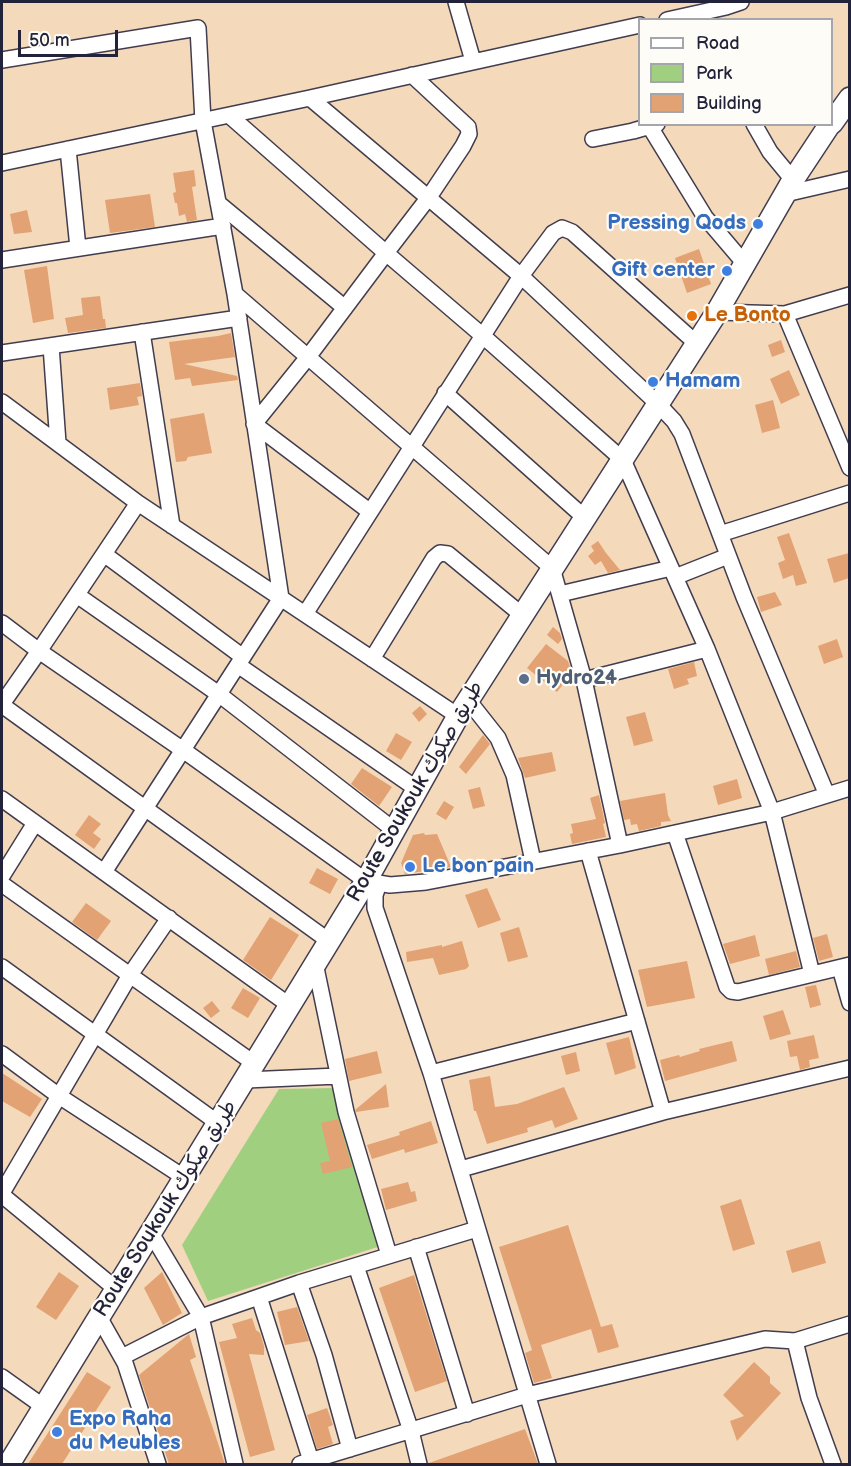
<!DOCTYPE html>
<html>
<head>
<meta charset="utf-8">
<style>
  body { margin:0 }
  #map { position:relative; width:851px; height:1466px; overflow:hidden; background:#f4d9bb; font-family:"Balsamiq Sans",sans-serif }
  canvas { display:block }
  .frame { position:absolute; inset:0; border:3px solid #22223b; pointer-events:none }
  .legend { position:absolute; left:638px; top:18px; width:195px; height:108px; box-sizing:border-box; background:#fdfcf7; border:2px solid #a5a5ac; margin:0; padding:8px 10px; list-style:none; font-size:18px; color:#22223b }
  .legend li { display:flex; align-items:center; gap:12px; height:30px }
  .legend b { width:30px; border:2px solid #a5a5ac }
  .scale { position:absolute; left:18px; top:30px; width:100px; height:27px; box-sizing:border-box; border:3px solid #22223b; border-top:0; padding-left:8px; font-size:18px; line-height:21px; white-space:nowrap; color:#22223b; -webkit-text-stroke:4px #fdfcf7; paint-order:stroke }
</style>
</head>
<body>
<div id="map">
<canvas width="851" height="1466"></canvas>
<div class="frame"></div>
<ul class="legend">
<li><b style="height:8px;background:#fff"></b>Road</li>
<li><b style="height:16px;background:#a0d07f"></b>Park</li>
<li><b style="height:16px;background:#e2a273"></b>Building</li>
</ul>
<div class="scale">50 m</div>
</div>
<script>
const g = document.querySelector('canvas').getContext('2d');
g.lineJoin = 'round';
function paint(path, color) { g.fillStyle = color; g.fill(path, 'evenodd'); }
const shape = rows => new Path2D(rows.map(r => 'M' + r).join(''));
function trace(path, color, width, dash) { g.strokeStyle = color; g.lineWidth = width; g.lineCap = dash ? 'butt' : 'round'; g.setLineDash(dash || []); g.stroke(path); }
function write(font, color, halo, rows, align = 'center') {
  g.font = font + ' "Balsamiq Sans","Playpen Sans Arabic",sans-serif'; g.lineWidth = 4.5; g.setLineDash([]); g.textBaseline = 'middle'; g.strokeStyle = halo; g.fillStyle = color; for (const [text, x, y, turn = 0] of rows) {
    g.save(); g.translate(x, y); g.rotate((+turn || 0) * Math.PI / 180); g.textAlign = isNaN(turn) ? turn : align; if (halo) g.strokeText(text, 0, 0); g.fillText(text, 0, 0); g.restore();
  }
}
const green = shape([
  [334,1088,384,1245,208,1301,182,1245,279,1089]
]);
const building = shape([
  [194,170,196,186,192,187,197,220,187,222,185,214,179,216,177,203,175,203,173,193,176,192,173,173],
  [150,194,155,227,110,233,105,200],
  [27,210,32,232,14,234,10,214],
  [699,249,711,284,687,293,675,258],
  [47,266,54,319,33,323,24,270],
  [100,296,103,319,105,319,106,328,68,333,65,318,83,315,81,298],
  [231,333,235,357,184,364,237,376,238,380,192,386,190,378,175,380,169,342,218,336],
  [781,340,785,352,772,357,768,345],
  [789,370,800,395,781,404,770,379],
  [140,383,142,396,137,397,139,405,110,410,107,388],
  [773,400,780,428,762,433,755,405],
  [204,413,212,453,188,457,186,461,176,462,170,419],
  [789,533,807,583,796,586,793,575,783,579,778,563,785,560,777,537],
  [598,541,606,553,620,570,608,573,601,561,595,565,588,556,594,551,591,546],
  [849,553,849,578,834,583,827,559],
  [775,592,782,605,761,612,757,597],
  [553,627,560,633,562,639,558,644,547,635],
  [837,639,843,657,824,664,818,646],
  [546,644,568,661,572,673,557,692,527,668],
  [694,662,697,676,687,679,689,684,674,689,668,669],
  [420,706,427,714,419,722,412,713],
  [645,712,653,741,634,746,626,717],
  [396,733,412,742,401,760,386,751],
  [483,735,490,744,466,774,459,767],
  [552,752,556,771,525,778,518,758],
  [362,768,392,787,379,806,351,784],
  [737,779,742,798,718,805,713,786],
  [480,787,485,806,473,809,468,790],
  [665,793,668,815,671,821,661,822,661,826,639,831,637,824,631,825,630,819,624,820,620,801],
  [599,795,605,823,603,824,606,837,572,844,570,834,573,833,571,824,596,819,590,798],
  [444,801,454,807,446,820,436,814],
  [89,815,101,824,93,833,101,839,94,849,75,835],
  [424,833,425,835,437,834,451,867,405,874,401,863,413,835],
  [317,868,338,879,330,894,309,883],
  [487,888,501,920,478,928,465,895],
  [86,903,111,921,97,940,72,922],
  [270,917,299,935,271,980,243,960],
  [519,927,528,957,508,962,500,933],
  [827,934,833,957,819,961,813,938],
  [755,935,760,956,730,964,723,944],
  [462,941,469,966,466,969,439,975,433,958,407,962,406,952,442,945,442,947],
  [796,951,800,967,769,975,765,959],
  [687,961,695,998,647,1007,638,970],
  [816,985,821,1005,810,1008,805,987],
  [243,988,260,998,248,1018,231,1008],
  [212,1001,220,1011,211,1018,203,1008],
  [783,1010,791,1034,770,1040,763,1016],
  [814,1035,819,1058,809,1060,810,1067,800,1070,797,1056,790,1057,787,1041],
  [629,1037,636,1068,615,1075,606,1043],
  [732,1041,737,1061,665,1081,660,1060,679,1055,680,1057,700,1051,699,1049],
  [377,1051,382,1073,349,1081,345,1059],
  [576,1052,580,1071,566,1075,561,1056],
  [2,1073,42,1099,30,1117,2,1101],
  [490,1076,495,1107,517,1104,564,1087,578,1119,555,1128,552,1120,527,1128,528,1132,487,1144,476,1111,474,1111,469,1080],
  [386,1084,389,1107,356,1112,355,1110],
  [338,1119,352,1167,323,1174,320,1163,330,1161,321,1123],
  [431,1121,438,1143,405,1153,404,1149,372,1159,367,1145,400,1135,399,1132],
  [408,1182,411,1192,415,1191,417,1201,386,1210,381,1189],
  [741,1199,755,1244,733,1251,720,1206],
  [568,1225,601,1327,612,1324,619,1347,598,1353,591,1329,541,1345,552,1378,534,1383,525,1353,532,1350,499,1247],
  [820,1241,826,1263,792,1273,786,1251],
  [59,1272,79,1286,56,1320,36,1307],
  [162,1272,182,1313,163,1325,144,1288],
  [414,1275,447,1381,415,1392,379,1288],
  [297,1307,309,1341,285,1345,277,1312],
  [252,1318,256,1330,260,1333,264,1346,264,1355,249,1354,275,1450,250,1457,219,1342,237,1338,232,1324],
  [189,1334,196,1357,190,1360,225,1464,169,1464,139,1375],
  [754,1362,770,1377,770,1383,781,1393,737,1441,730,1421,744,1416,723,1395],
  [87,1372,111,1387,62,1464,28,1464],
  [327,1408,333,1425,328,1427,333,1444,317,1449,307,1415],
  [525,1429,538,1464,430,1464,429,1463]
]);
const street = shape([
  [456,2,473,61],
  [667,20,726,7,741,2],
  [2,60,198,28,203,121,235,294,281,598,104,872],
  [412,75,468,127,469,134,463,146,429,197,386,253,483,336,623,460,707,649,772,812,812,974],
  [310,98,640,25],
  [230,116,386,253,308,357,254,424,369,511],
  [754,124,770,152,793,180],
  [650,127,705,217,745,264],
  [593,139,633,131,657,124],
  [68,149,78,248],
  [2,163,310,98,521,276,657,403,674,421,682,434,744,597,827,795],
  [785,194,850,179],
  [218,203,345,308],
  [2,260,223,226],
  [235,294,552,568,584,680,620,845],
  [717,312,785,314,850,295],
  [785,314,850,468],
  [142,332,172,526],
  [51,346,58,443],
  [2,353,239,318],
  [445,393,585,518],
  [2,402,138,503,458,716],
  [138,503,39,651,183,750,366,881,390,885,426,882,620,845,772,812,850,788],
  [720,534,850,493],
  [104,554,243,657],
  [675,577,728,556],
  [560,594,671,568],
  [77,595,220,695,394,830],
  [305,614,521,276,553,233,562,228,572,232,696,343],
  [2,623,39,651,2,704],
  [372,659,434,558,440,553,448,554,522,615],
  [238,665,417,789],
  [584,680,707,649],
  [468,700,498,738,514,775,533,861],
  [2,705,329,941],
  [2,799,289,1005],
  [675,833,727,987,731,991,738,992,850,965],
  [588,851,663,1112],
  [2,876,35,823],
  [2,884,255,1064],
  [379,884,375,895,375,908,431,1073,548,1464],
  [315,963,346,1112,389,1255],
  [2,967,218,1123],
  [840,968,850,1003],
  [2,1054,59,1096,185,1178],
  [431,1073,637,1021],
  [246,1080,338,1076],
  [461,1169,663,1112,850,1068],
  [2,1193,130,975,169,918],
  [2,1195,116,1289],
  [151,1233,201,1317,235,1464],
  [416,1247,467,1414],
  [356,1266,411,1431,419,1464],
  [299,1283,324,1355,350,1449],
  [259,1297,312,1464],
  [99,1317,125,1363,158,1464],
  [795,1341,850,1324],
  [122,1357,201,1317,299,1283,477,1229],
  [2,1377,44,1407],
  [300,1464,527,1395,765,1339,795,1341,809,1398,833,1464]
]);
const secondary = shape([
  [832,123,850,98],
  [9,1464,366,881,458,716,717,312,793,180,830,124]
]);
const markers = [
  [758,224,6,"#3f7fe0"],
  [727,271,6,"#3f7fe0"],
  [692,316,6,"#e8710a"],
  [653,382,6,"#3f7fe0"],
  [524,679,6,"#5c6f8a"],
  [410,867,6,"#3f7fe0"],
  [57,1432,6,"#3f7fe0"]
];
const shopNames = [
  ["Pressing Qods",746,224,"right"],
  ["Gift center",715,271,"right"],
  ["Hamam",665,382],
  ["Le bon pain",422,867],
  ["Expo Raha",69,1420],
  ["du Meubles",69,1444]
];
const foodNames = [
  ["Le Bonto",704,316]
];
const serviceNames = [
  ["Hydro24",536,679]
];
const streetNames = [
  ["Route Soukouk طريق صكوك",416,792,-60],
  ["Route Soukouk طريق صكوك",166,1209,-58]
];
paint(green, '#a0d07f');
paint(building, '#e2a273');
trace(street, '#423d4e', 18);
trace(secondary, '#423d4e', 24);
trace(street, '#fff', 15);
trace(secondary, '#fff', 21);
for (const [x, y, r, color] of markers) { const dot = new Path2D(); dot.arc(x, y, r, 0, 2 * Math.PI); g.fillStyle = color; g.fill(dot); trace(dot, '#fdfcf7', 2); }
write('bold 21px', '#366cbe', '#fdfcf7', shopNames, 'left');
write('bold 21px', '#c56008', '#fdfcf7', foodNames, 'left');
write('bold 21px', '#4e5e75', '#fdfcf7', serviceNames, 'left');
write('21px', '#22223b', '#fdfcf7', streetNames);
</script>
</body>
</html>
